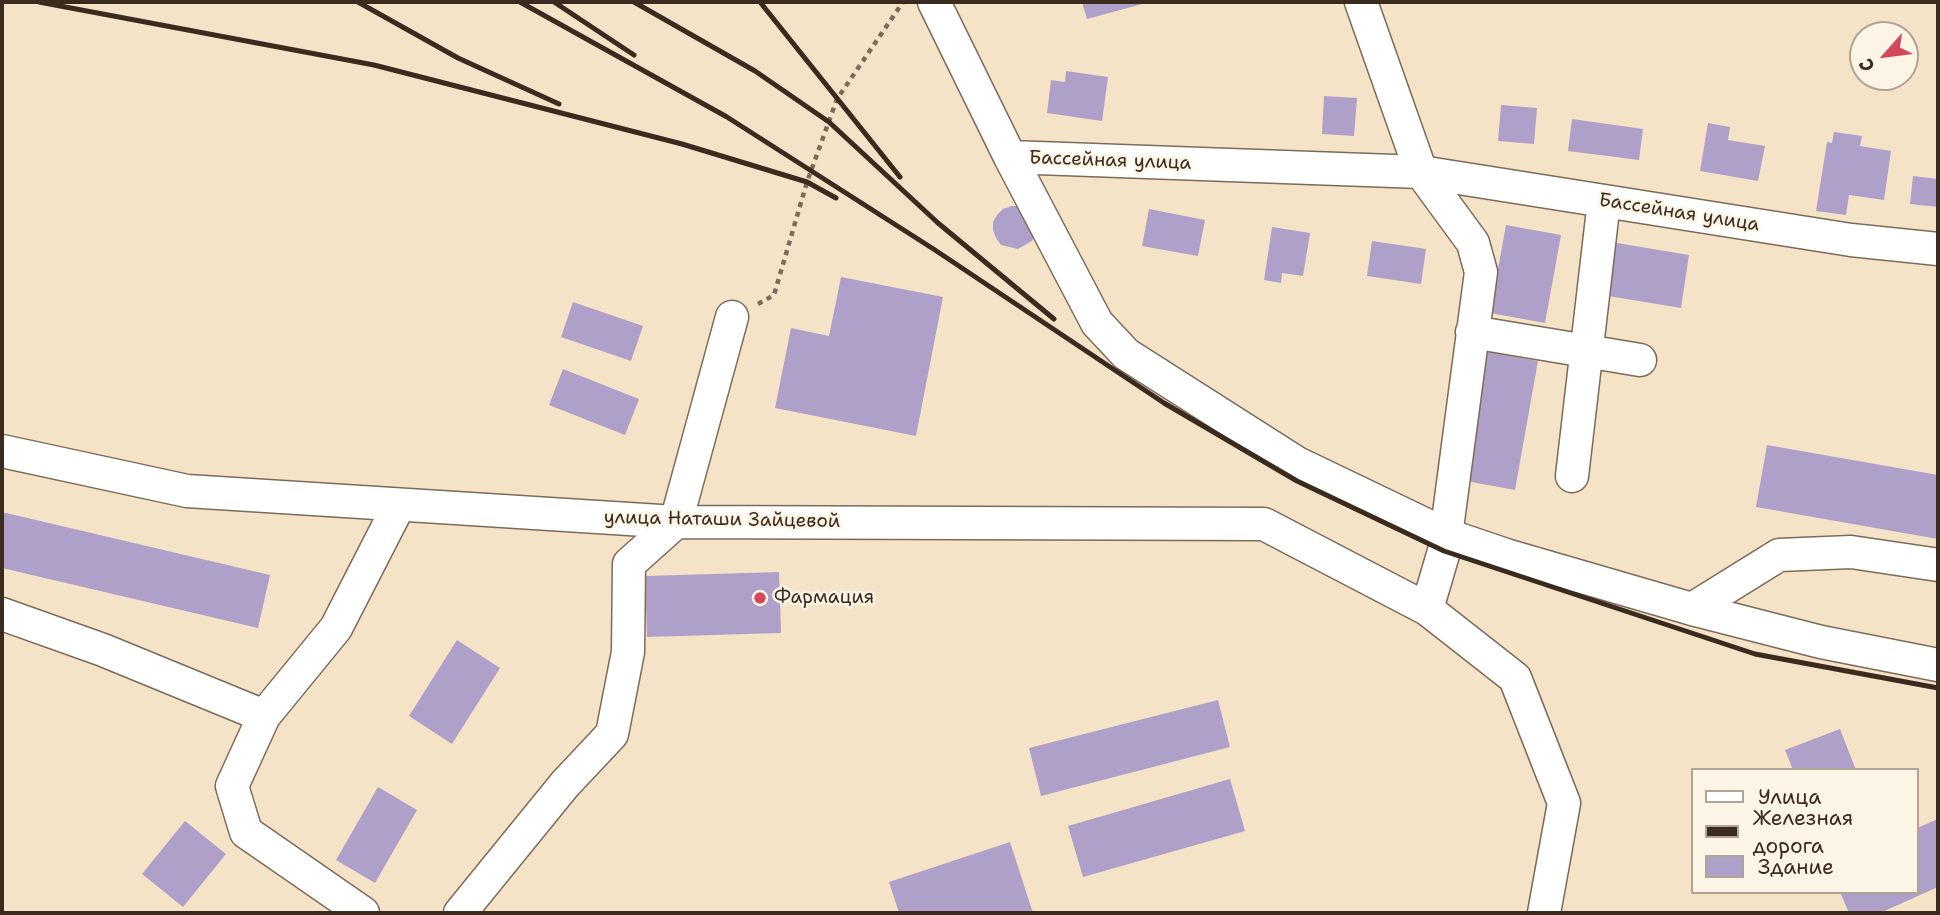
<!DOCTYPE html>
<html>
<head>
<meta charset="utf-8">
<style>
  body { margin:0 }
  #map { position:relative; width:1940px; height:915px; overflow:hidden; background:#f4e3c7; font-family:"Shantell Sans",sans-serif }
  canvas { display:block }
  .frame { position:absolute; inset:0; border:4px solid #3b2a1e; pointer-events:none }
  .legend { position:absolute; left:1691px; top:768px; width:228px; height:126px; box-sizing:border-box; background:#fcf5e5; border:2px solid #afa495; margin:0; padding:9px 12px; list-style:none; font-size:21px; color:#3b2a1e }
  .legend li { display:flex; align-items:center; gap:14px; height:35px }
  .legend b { width:35px; border:2px solid #afa495 }
  .north { position:absolute; left:1849px; top:21px; width:70px; height:70px; box-sizing:border-box; background:#fcf5e5; border:2px solid #afa495; border-radius:50%; rotate:242deg; font-size:19px; font-weight:700; line-height:28px; text-align:center; color:#3b2a1e }
  .north::after { content:''; display:block; margin:auto; width:24px; height:32px; background:#d1495b; clip-path:polygon(50% 0,100% 100%,50% 72%,0 100%) }
</style>
</head>
<body>
<div id="map">
<canvas width="1940" height="915"></canvas>
<div class="frame"></div>
<ul class="legend">
<li><b style="height:9px;background:#fff"></b>Улица</li>
<li><b style="height:9px;background:#3b2a1e"></b>Железная дорога</li>
<li><b style="height:19px;background:#afa0ca"></b>Здание</li>
</ul>
<div class="north">С</div>
</div>
<script>
const g = document.querySelector('canvas').getContext('2d');
g.lineJoin = 'round';
function paint(path, color) { g.fillStyle = color; g.fill(path, 'evenodd'); }
const shape = rows => new Path2D(rows.map(r => 'M' + r).join(''));
function trace(path, color, width, dash) { g.strokeStyle = color; g.lineWidth = width; g.lineCap = dash ? 'butt' : 'round'; g.setLineDash(dash || []); g.stroke(path); }
function write(font, color, halo, rows, align = 'center') {
  g.font = font + ' "Shantell Sans",sans-serif'; g.lineWidth = 5; g.setLineDash([]); g.textBaseline = 'middle'; g.strokeStyle = halo; g.fillStyle = color; for (const [text, x, y, turn = 0] of rows) {
    g.save(); g.translate(x, y); g.rotate((+turn || 0) * Math.PI / 180); g.textAlign = isNaN(turn) ? turn : align; if (halo) g.strokeText(text, 0, 0); g.fillText(text, 0, 0); g.restore();
  }
}
const building = shape([
  [1082,2,1146,2,1146,3,1087,19],
  [1066,71,1108,77,1102,121,1047,113,1051,80,1065,82],
  [1324,96,1357,98,1354,136,1322,134],
  [1501,105,1537,108,1534,144,1498,141],
  [1572,119,1643,129,1639,160,1568,151],
  [1708,123,1730,127,1728,140,1765,146,1758,181,1700,171],
  [1834,132,1862,136,1860,146,1891,151,1884,200,1849,195,1846,215,1816,211,1827,142,1832,143],
  [1913,176,1938,179,1938,207,1910,204],
  [1012,206,1020,206,1035,233,1032,241,1018,249,1001,245,996,238,993,230,993,222,997,215,1003,209],
  [1149,209,1205,220,1198,256,1142,246],
  [1506,225,1561,235,1545,323,1490,313],
  [1272,227,1310,233,1303,276,1282,273,1281,283,1264,280],
  [1372,241,1426,249,1421,284,1367,276],
  [1605,241,1689,255,1681,308,1596,294],
  [841,277,943,297,916,436,775,408,791,328,829,336],
  [573,302,643,326,631,361,561,337],
  [1488,352,1538,361,1515,490,1466,481],
  [563,369,639,399,625,435,549,405],
  [1767,445,1938,475,1938,539,1756,507],
  [2,512,270,575,258,628,2,568],
  [779,572,781,633,647,637,645,576],
  [457,640,500,668,452,744,409,716],
  [1218,700,1230,747,1041,796,1029,748],
  [1840,729,1856,770,1793,770,1785,750],
  [1230,779,1245,831,1083,877,1068,826],
  [378,787,417,810,375,883,336,860],
  [1938,819,1938,887,1880,913,1849,913,1840,892,1917,892,1917,828],
  [185,821,226,854,183,907,142,874],
  [1010,842,1033,913,899,913,889,882]
]);
const path = shape([
  [758,304,774,295,807,182,837,99,903,2]
]);
const minor = shape([
  [934,2,1010,157,1097,323,1126,354,1297,463,1447,535,1506,555,1692,609,1821,642,1938,665],
  [1361,2,1421,172,1473,243,1481,272,1444,551,1427,609],
  [1010,157,1421,172,1851,240,1938,249],
  [1472,332,1640,360],
  [2,451,187,491,676,522,1264,524,1427,609,1515,678,1564,803,1544,913],
  [1572,476,1604,201],
  [1692,609,1779,555,1851,552,1938,565],
  [2,614,103,650,264,716,232,786,246,832,363,913],
  [264,716,336,628,399,505],
  [460,913,565,784,612,734,628,652,629,564,676,522,732,317]
]);
const rail = shape([
  [39,2,374,65,682,144,807,182,836,198],
  [358,2,458,58,559,104],
  [520,2,727,117,935,250,1164,403,1297,481,1444,551,1755,654,1938,688],
  [554,2,634,55],
  [634,2,755,71,829,122,938,223,1054,319],
  [760,2,900,177]
]);
const markers = [
  [760,598,7,"#d1495b"]
];
const streetNames = [
  ["Бассейная улица",1110,161,2],
  ["Бассейная улица",1679,213,9],
  ["улица Наташи Зайцевой",722,520,1]
];
const poiNames = [
  ["Фармация",774,598]
];
paint(building, '#afa0ca');
trace(minor, '#7c6b59', 35);
trace(path, '#7c6b59', 4.5, [5, 5]);
trace(minor, '#fff', 32);
trace(rail, '#3b2a1e', 5);
for (const [x, y, r, color] of markers) { const dot = new Path2D(); dot.arc(x, y, r, 0, 2 * Math.PI); g.fillStyle = color; g.fill(dot); trace(dot, '#fcf5e5', 2.5); }
write('19px', '#3b2a1e', '#fcf5e5', streetNames);
write('19px', '#3b2a1e', '#fcf5e5', poiNames, 'left');
</script>
</body>
</html>
